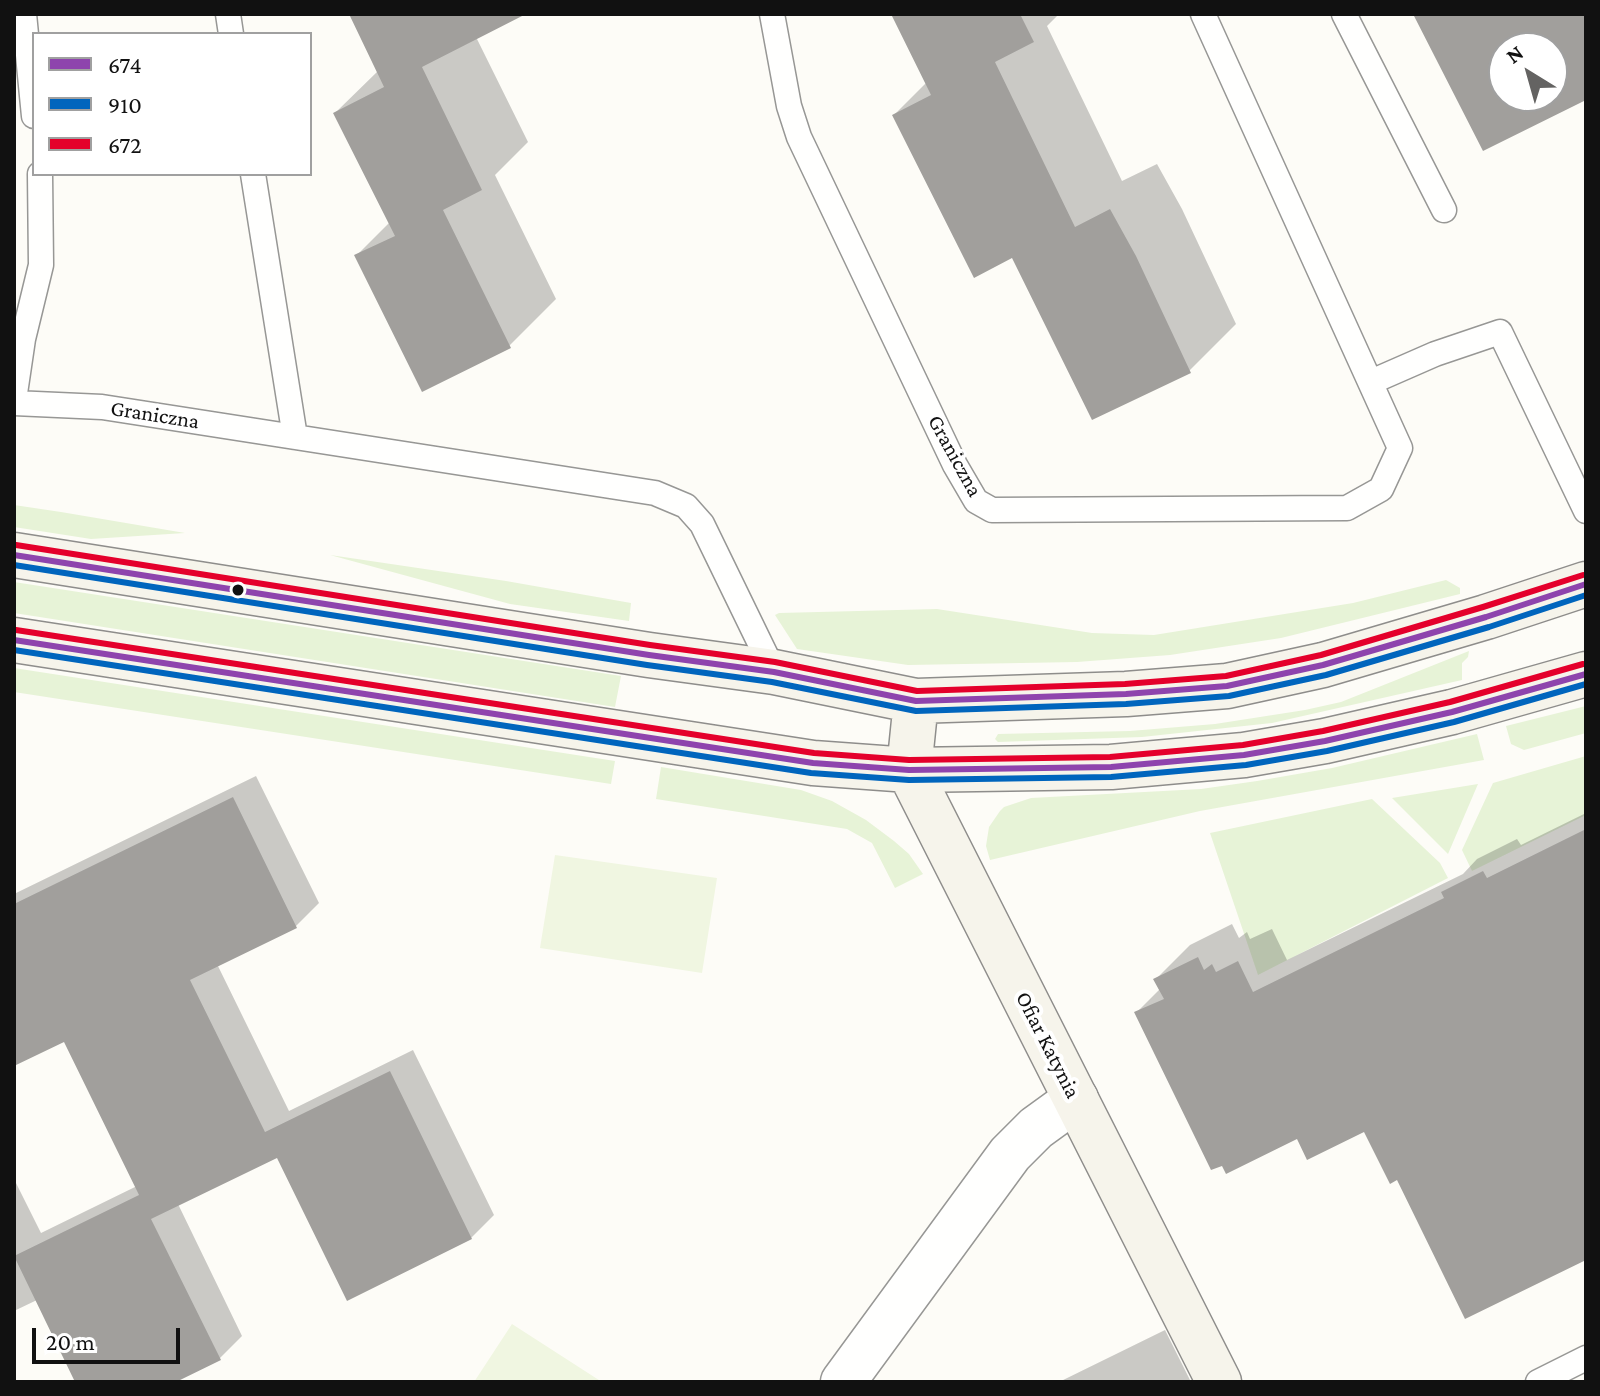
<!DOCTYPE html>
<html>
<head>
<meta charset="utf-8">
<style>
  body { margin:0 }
  #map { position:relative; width:1600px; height:1396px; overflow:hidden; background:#fdfcf7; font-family:"Crimson Pro",serif }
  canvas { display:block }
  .frame { position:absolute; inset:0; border:16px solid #111; pointer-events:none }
  .legend { position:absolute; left:32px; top:32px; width:280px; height:144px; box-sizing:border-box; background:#fff; border:2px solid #a0a0a0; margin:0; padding:10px 14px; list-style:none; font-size:24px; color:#111 }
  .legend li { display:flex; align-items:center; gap:16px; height:40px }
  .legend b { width:40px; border:2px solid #a0a0a0 }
  .north { position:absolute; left:1488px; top:32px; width:80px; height:80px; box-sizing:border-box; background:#fff; border:2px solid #a0a0a0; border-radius:50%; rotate:323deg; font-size:22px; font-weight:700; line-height:32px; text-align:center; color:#111 }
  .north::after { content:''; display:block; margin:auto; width:28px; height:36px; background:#646362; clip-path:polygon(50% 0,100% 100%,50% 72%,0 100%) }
  .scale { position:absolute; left:32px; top:1328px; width:148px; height:36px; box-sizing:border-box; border:4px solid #111; border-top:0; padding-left:10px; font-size:24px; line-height:28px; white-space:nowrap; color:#111; -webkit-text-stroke:6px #fff; paint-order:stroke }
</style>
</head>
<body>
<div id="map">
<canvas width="1600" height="1396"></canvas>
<div class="frame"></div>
<ul class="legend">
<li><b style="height:10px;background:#8e44ad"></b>674</li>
<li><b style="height:10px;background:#0065bd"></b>910</li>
<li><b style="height:10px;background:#e4002b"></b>672</li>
</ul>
<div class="north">N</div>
<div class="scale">20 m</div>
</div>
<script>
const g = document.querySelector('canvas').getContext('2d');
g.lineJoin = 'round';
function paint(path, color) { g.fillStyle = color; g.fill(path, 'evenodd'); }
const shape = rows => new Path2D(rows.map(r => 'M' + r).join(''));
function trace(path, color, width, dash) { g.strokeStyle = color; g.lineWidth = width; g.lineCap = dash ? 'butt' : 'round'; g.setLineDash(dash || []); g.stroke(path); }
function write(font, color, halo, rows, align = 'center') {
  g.font = font + ' "Crimson Pro",serif'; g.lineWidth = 8; g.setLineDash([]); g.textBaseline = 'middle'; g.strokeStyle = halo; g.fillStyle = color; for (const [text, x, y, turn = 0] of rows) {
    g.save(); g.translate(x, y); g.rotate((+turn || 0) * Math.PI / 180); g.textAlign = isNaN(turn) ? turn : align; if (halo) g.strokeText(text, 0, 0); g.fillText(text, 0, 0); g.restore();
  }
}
const green = shape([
  [14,505,61,512,185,533,91,539,14,527],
  [330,555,506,581,631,603,629,621,510,604],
  [1446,580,1460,588,1460,594,1281,638,1170,655,1077,662,908,665,797,649,775,615,779,613,937,609,1092,633,1154,635,1353,603],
  [14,582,621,676,615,707,14,613],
  [1469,651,1468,657,1462,663,1462,680,1272,723,1142,737,998,742,995,739,998,734,1130,731,1215,724,1305,710,1341,702],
  [14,668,615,761,611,784,14,692],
  [1586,706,1586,733,1524,750,1511,744,1506,726],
  [1477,734,1484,760,1200,811,990,860,986,846,989,827,1000,811,1004,807,1031,798,1201,789,1257,781,1332,768],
  [1586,756,1586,815,1472,871,1462,850,1493,783],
  [661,767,801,790,832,801,866,820,894,841,909,854,923,874,895,888,872,843,847,829,656,799],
  [1478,784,1448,854,1392,798],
  [1372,799,1440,863,1448,878,1258,975,1210,833]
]);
const pitch = shape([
  [555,855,717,878,702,973,540,948],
  [512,1324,602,1382,474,1382]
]);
const shadow = shape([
  [351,14,500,14,476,37,528,142,495,175,556,299,509,346,356,256,390,222,335,113,378,71],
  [893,14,1059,14,1047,26,1122,181,1157,164,1182,209,1236,324,1189,371,1013,256,894,115,927,82],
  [256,776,319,903,296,926,217,964,289,1111,413,1050,494,1215,471,1238,278,1155,178,1204,242,1336,219,1359,172,1382,78,1382,37,1300,14,1311,14,1179,41,1233,137,1186,65,1039,14,1039,14,894],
  [1586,813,1586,1258,1398,1177,1365,1130,1298,1136,1136,1013,1161,988,1156,979,1190,945,1232,924,1239,938,1247,932,1250,939,1272,929,1287,960,1463,874,1477,859,1517,839,1521,845],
  [1165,1330,1191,1382,1059,1382]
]);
const building = shape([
  [349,14,526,14,422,67,482,190,443,210,511,348,422,392,354,255,395,236,333,113,384,87],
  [891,14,1020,14,1034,42,995,62,1075,227,1110,209,1136,256,1191,373,1092,420,1012,258,974,278,892,115,931,95],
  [1413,14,1586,14,1586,100,1483,151],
  [1504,48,1552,48,1552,96,1504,96],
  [233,797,297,928,190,980,265,1132,390,1071,472,1239,347,1301,277,1158,151,1219,221,1360,176,1382,75,1382,14,1256,139,1195,64,1042,14,1066,14,904],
  [1586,829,1586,1260,1465,1319,1397,1180,1390,1184,1364,1132,1307,1160,1297,1139,1226,1174,1222,1166,1211,1170,1134,1012,1164,999,1153,979,1198,957,1204,970,1212,964,1216,972,1238,961,1253,992,1444,898,1441,892,1483,871,1487,878]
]);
const lane = shape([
  [24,14,34,116],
  [228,14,231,34],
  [772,14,789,106,799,137,955,465,976,501,992,510,1347,508,1381,489,1400,448,1203,14],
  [1344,14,1444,210],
  [253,174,295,437],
  [1371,382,1435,354,1500,332,1586,511],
  [14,400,23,339,41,265,40,174],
  [14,403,102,407,655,493,686,506,702,524,774,672],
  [1538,1382,1586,1358]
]);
const street = shape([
  [843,1382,1010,1154,1036,1128,1076,1099]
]);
const secondary = shape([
  [14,555,649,655,774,672,916,701,1126,694,1227,686,1323,665,1486,617,1586,584],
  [14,640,813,763,909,770,1111,767,1244,755,1325,741,1452,712,1586,674],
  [916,701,909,770,1219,1382]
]);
const bus1 = shape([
  [14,555,649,655,774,672,916,701,1126,694,1227,686,1323,665,1486,617,1586,584],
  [14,640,813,763,909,770,1111,767,1244,755,1325,741,1452,712,1586,674]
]);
const bus2 = shape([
  [14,565,647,665,772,682,916,711,1126,704,1229,696,1326,675,1489,627,1586,595],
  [14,650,811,773,909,780,1111,777,1246,765,1327,751,1454,722,1586,684]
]);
const bus3 = shape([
  [16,545,650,645,775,662,917,691,1125,684,1226,676,1321,655,1483,607,1583,575],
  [16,630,814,753,909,760,1110,757,1243,745,1323,731,1450,702,1583,664]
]);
const markers = [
  [238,590,7,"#111"]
];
const streetNames = [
  ["Graniczna",155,415,9],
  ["Graniczna",955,456,61],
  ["Ofiar Katynia",1048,1045,63]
];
paint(green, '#e7f3d7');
paint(pitch, '#f0f6e1');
paint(shadow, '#0003');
paint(building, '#a19f9c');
trace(lane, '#979795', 27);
trace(street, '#979795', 47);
trace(secondary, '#8e8d8b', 47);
trace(lane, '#fffffe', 24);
trace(street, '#fffffe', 44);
trace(secondary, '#f6f4eb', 44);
trace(bus1, '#8e44ad', 6);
trace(bus2, '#0065bd', 6);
trace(bus3, '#e4002b', 6);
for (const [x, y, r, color] of markers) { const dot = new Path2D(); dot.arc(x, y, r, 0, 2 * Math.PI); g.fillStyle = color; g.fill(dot); trace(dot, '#fff', 3); }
write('22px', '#111', '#fff', streetNames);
</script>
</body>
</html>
